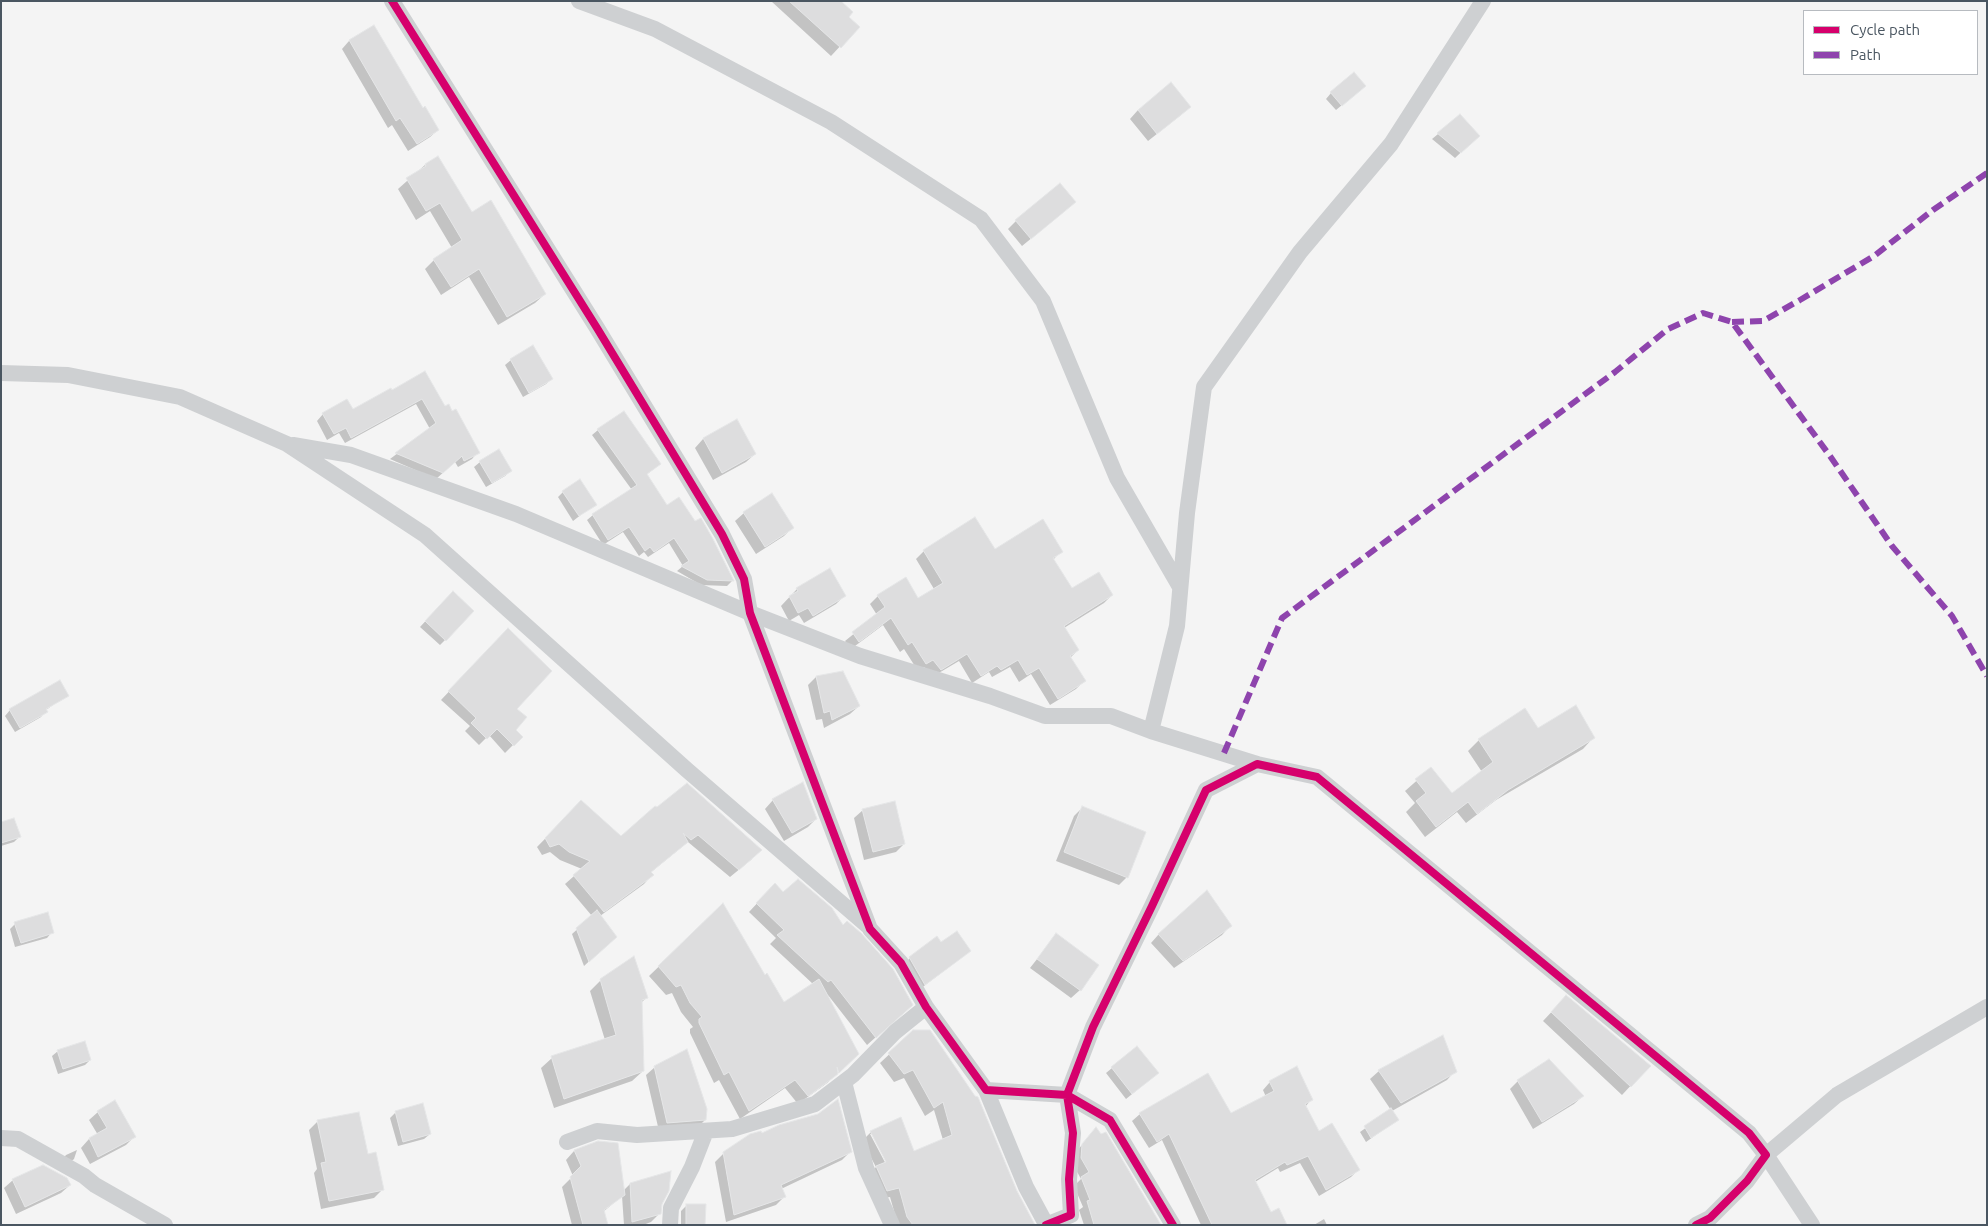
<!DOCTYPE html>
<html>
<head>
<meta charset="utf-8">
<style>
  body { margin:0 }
  #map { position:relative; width:1988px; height:1226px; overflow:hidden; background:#f4f4f4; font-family:Ubuntu,sans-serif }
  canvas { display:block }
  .frame { position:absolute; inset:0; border:2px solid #4a5661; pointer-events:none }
  .legend { position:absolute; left:1803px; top:10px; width:175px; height:65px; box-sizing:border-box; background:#fff; border:1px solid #b7bbc0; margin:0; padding:6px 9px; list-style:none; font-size:15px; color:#4a5661 }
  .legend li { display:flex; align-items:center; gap:10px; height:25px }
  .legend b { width:25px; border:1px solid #b7bbc0 }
</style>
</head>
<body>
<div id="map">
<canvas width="1988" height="1226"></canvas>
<div class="frame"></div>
<ul class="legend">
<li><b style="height:6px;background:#d6006c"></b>Cycle path</li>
<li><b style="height:6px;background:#8e44ad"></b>Path</li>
</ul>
</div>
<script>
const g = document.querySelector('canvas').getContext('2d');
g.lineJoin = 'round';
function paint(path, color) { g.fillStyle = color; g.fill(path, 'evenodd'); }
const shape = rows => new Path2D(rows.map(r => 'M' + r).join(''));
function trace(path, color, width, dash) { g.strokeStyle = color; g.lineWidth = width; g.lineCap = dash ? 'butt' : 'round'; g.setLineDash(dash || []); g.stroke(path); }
const shadow = shape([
  [771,1,830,1,858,27,831,56],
  [373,27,422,110,438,130,430,137,408,151,392,125,388,128,342,49,349,41],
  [1359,91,1336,110,1326,99,1331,93],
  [1138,110,1181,115,1148,141,1130,119],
  [1460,116,1473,141,1455,158,1432,139],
  [425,165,545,294,535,303,498,325,469,277,441,295,425,269,434,260,452,248,430,211,416,220,398,189],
  [1066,210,1022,246,1008,229,1016,221],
  [511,360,551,379,546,384,523,397,505,365],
  [425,373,445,408,478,452,472,459,458,467,455,462,436,479,390,459,430,429,416,404,345,443,339,433,327,440,317,421,323,414,352,410,392,392],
  [737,421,755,454,746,462,713,480,695,448,703,439],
  [598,430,660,464,646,475,667,507,732,581,727,586,701,585,677,571,683,566,669,543,648,557,644,552,639,556,623,532,603,545,587,520,593,515,632,490,592,435],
  [480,462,510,471,505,476,486,487,474,467],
  [563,492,595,504,573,521,558,497],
  [744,513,792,528,784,536,756,554,735,521],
  [975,519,995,551,1061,551,1053,560,1072,590,1112,595,1104,603,1064,628,1078,650,1070,658,1084,681,1076,689,1050,705,1031,674,1019,682,1010,667,992,677,989,672,972,683,959,661,932,677,924,667,918,671,904,649,900,652,883,625,851,649,845,641,877,615,870,604,878,596,918,600,934,589,916,559,924,551],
  [797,589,845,595,836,604,804,623,799,615,789,621,781,606],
  [447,598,445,640,440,645,420,627],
  [500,638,515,730,521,737,505,753,489,735,479,745,465,731,470,726,441,700],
  [843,673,859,706,850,714,824,728,822,719,816,720,808,685,816,677],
  [67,695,46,710,41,717,15,732,5,716,10,710],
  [1525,710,1537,729,1593,738,1583,749,1496,800,1466,823,1457,812,1425,837,1406,812,1415,803,1405,791,1430,769,1452,795,1482,772,1468,751,1479,740],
  [773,800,816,819,808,827,784,841,765,809],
  [581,802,621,837,655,808,752,859,730,877,688,842,650,873,652,875,644,884,600,916,612,940,584,966,572,934,592,916,565,884,582,869,560,860,550,852,542,855,537,847],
  [1082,808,1127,877,1119,885,1056,861,1074,816],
  [863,810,904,844,896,852,864,860,854,818],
  [1,823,19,837,14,842,1,846],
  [775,884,904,1012,867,1045,828,995,848,1064,827,1083,798,1104,785,1088,740,1119,719,1080,714,1083,690,1033,690,1029,693,1027,681,1012,672,993,666,995,649,976,723,905,765,977,784,1004,813,984,770,944,776,938,749,912],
  [15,924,52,932,47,938,15,947,10,929],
  [1230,926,1222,935,1174,968,1151,943,1159,934],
  [1056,935,1080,990,1071,998,1030,968],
  [941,944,965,955,920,989,905,963,910,958],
  [601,980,646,998,641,1003,643,1071,632,1081,554,1108,541,1068,552,1058,605,1040,590,991],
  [1558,1005,1649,1066,1622,1095,1543,1021],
  [913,1032,1016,1191,1033,1225,898,1225,890,1197,878,1199,868,1176,876,1167,862,1141,871,1132,913,1152,943,1140,934,1110,925,1116,904,1078,894,1082,880,1063],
  [870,1134,873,1134,890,1167,888,1168],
  [58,1051,90,1060,85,1065,58,1074,52,1056],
  [655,1067,705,1120,697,1128,659,1131,646,1075],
  [1112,1068,1152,1078,1126,1099,1106,1073],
  [1379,1071,1455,1071,1447,1080,1392,1111,1397,1120,1366,1142,1360,1132,1391,1110,1370,1079],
  [1518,1081,1583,1096,1574,1104,1533,1129,1510,1089],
  [1270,1082,1311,1100,1305,1107,1318,1133,1358,1170,1351,1177,1319,1196,1300,1163,1280,1172,1278,1168,1255,1182,1271,1213,1286,1225,1201,1225,1162,1140,1149,1148,1132,1121,1140,1114,1231,1115,1266,1097,1263,1090],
  [98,1112,134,1137,126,1145,90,1164,81,1148,89,1139,98,1135,89,1120],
  [396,1112,430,1134,424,1139,398,1146,390,1118],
  [318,1121,368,1155,382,1190,374,1198,321,1209,314,1173,317,1169,309,1130],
  [1096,1129,1160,1225,1084,1225,1079,1210,1083,1207,1074,1186,1081,1179,1074,1166,1075,1153],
  [761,1135,850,1152,842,1160,781,1189,784,1197,776,1205,726,1222,715,1162,724,1153],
  [598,1142,623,1191,630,1184,659,1214,651,1222,643,1225,624,1225,622,1196,603,1212,606,1225,572,1225,562,1187,573,1176,566,1160,574,1151],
  [77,1150,74,1159,68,1164,62,1160,66,1155],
  [13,1180,70,1185,61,1193,16,1214,4,1188],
  [687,1205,704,1225,681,1225,681,1211],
  [1324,1219,1327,1225,1314,1225]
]);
const building = shape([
  [789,1,841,1,853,12,849,17,860,27,841,48,789,1],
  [374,25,423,108,425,106,439,130,417,144,400,118,396,121,349,40,374,25],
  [1354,72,1366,86,1342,106,1330,92,1354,72],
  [1171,82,1191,107,1157,134,1138,110,1171,82],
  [1460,114,1480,136,1461,153,1437,133,1460,114],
  [438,156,472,212,491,200,546,294,507,317,479,269,451,287,433,259,462,240,440,203,426,211,406,178,426,166,425,164,438,156],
  [1060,183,1076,202,1031,239,1015,220,1060,183],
  [533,345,553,379,529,393,510,359,533,345],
  [425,371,445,406,449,404,452,411,456,409,480,453,464,461,462,456,443,473,395,453,436,423,422,399,351,438,346,428,334,434,322,413,347,399,353,409,391,388,392,390,425,371],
  [624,411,661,464,647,474,667,505,679,497,695,521,701,518,713,539,734,581,707,580,681,566,689,561,674,538,654,552,650,547,645,551,629,527,608,540,592,514,637,485,597,429,624,411],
  [737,419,756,454,722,473,703,438,737,419],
  [499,449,512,471,492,483,479,461,499,449],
  [580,479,597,505,579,516,562,491,580,479],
  [772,493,794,528,765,547,743,512,772,493],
  [975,517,995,549,1043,519,1063,552,1053,558,1072,588,1099,572,1113,595,1064,626,1079,650,1070,656,1086,681,1058,699,1039,668,1027,675,1018,660,1001,670,997,666,981,676,967,654,941,670,933,660,926,664,912,642,908,645,891,618,859,642,852,632,885,607,877,595,906,577,918,598,943,583,923,550,975,517],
  [830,568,846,596,813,616,808,608,798,613,789,596,798,591,796,588,830,568],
  [453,591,474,611,446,641,425,621,453,591],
  [508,628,552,671,517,709,527,717,516,730,523,737,514,746,497,729,487,739,471,723,476,718,448,691,508,628],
  [843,671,860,706,832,720,830,711,824,713,816,676,843,671],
  [60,680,69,696,46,709,48,712,20,728,9,709,60,680],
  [1576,705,1595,738,1508,790,1477,814,1468,802,1436,827,1416,801,1426,793,1415,779,1431,767,1452,793,1493,762,1478,739,1525,708,1538,728,1576,705],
  [803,782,817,819,792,833,772,799,803,782],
  [687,783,762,850,739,870,698,835,691,840,683,833,688,842,651,872,654,875,604,912,573,875,590,861,569,852,559,844,550,847,545,838,581,800,621,836,655,806,657,807,687,783],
  [895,801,905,844,873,852,862,809,895,801],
  [1082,806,1146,832,1128,878,1064,852,1082,806],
  [14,818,21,837,1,843,1,822,14,818],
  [798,879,832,908,843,925,847,921,861,933,893,969,913,1005,876,1038,831,980,828,982,777,935,784,930,756,903,775,883,783,892,798,879],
  [1207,890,1232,926,1183,961,1158,934,1207,890],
  [723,903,765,975,767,973,784,1002,819,979,859,1054,839,1073,837,1067,838,1074,810,1095,808,1096,795,1080,749,1111,729,1072,724,1075,699,1023,699,1019,702,1017,690,1003,681,985,676,987,658,966,723,903],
  [597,910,617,937,589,962,576,928,597,910],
  [48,912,54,933,21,943,14,922,48,912],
  [957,931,971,951,925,985,909,957,937,936,941,942,957,931],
  [1056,933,1099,965,1081,991,1037,959,1056,933],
  [634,956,648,998,642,1000,644,1071,564,1099,551,1056,616,1035,600,979,634,956],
  [1566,995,1651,1066,1631,1087,1551,1012,1566,995],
  [913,1030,930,1030,975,1096,978,1097,1017,1191,1035,1225,913,1225,907,1217,899,1188,887,1191,876,1166,886,1162,870,1131,901,1117,914,1151,952,1135,943,1102,934,1108,913,1070,904,1074,888,1053,913,1030],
  [1443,1035,1457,1072,1401,1103,1378,1070,1443,1035],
  [85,1041,91,1060,63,1069,57,1050,85,1041],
  [1137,1046,1159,1073,1132,1094,1111,1067,1137,1046],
  [687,1049,707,1109,706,1120,667,1123,654,1066,687,1049],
  [1549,1059,1584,1096,1542,1122,1517,1080,1549,1059],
  [1297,1066,1313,1100,1305,1104,1319,1131,1332,1123,1360,1170,1326,1190,1308,1156,1287,1165,1285,1162,1255,1180,1271,1212,1279,1208,1287,1225,1212,1225,1169,1134,1157,1142,1139,1113,1208,1073,1231,1113,1274,1091,1269,1081,1297,1066],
  [838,1099,852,1152,781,1185,786,1197,734,1215,723,1152,750,1134,761,1131,762,1133,779,1125,818,1114,838,1099],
  [115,1100,136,1137,98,1157,89,1138,107,1128,97,1111,115,1100],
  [423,1103,431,1134,403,1142,395,1111,423,1103],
  [1391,1108,1399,1120,1371,1138,1364,1126,1391,1108],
  [359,1112,368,1154,376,1152,384,1190,329,1201,321,1163,326,1162,317,1120,359,1112],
  [1096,1127,1101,1134,1106,1132,1161,1225,1094,1225,1087,1201,1090,1200,1081,1177,1089,1172,1081,1158,1082,1144,1096,1127],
  [598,1141,618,1143,625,1195,604,1210,608,1225,583,1225,570,1177,581,1166,574,1150,598,1141],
  [43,1165,67,1178,71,1185,25,1207,12,1179,43,1165],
  [671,1171,669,1191,662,1204,661,1214,632,1222,630,1183,671,1171],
  [686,1204,706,1204,705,1225,686,1225,686,1204]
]);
const minor = shape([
  [392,1,597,328,722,534,744,579,750,613,870,929,901,963,926,1007,986,1090,1067,1095,1110,1120,1173,1225],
  [579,1,655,29,831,122,981,219,1043,301,1117,478,1180,587],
  [1,373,68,375,180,397,287,444,425,535,687,770,869,927],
  [293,445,351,455,516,514,750,613,860,656,990,696,1045,716,1111,716,1151,731,1257,764],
  [1151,731,1177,626,1187,513,1204,387,1300,252,1391,144,1483,1],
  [844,1082,866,1168,892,1225],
  [986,1090,1026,1187,1046,1224],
  [1,1138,18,1139,84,1176,95,1185,165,1225],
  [567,1142,597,1131,637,1135,732,1129,815,1104,853,1075,895,1032,926,1007],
  [670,1225,671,1208,692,1167,706,1131],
  [1046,1225,1071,1215,1069,1179,1073,1133,1067,1095,1093,1027,1152,906,1206,790,1257,764,1317,777,1749,1133,1766,1155,1747,1181,1710,1218,1696,1225],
  [1812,1225,1766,1155,1837,1095,1987,1007]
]);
const quiet = shape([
  [1732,322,1763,321,1800,300,1874,256,1933,210,1987,173],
  [1224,753,1282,618,1615,372,1668,329,1703,313,1732,322,1830,456,1892,546,1952,616,1987,676]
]);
const cycleway = shape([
  [392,1,597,328,722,534,744,579,750,613,870,929,901,963,926,1007,986,1090,1067,1095,1110,1120,1173,1225],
  [1046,1225,1071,1215,1069,1179,1073,1133,1067,1095,1093,1027,1152,906,1206,790,1257,764,1317,777,1749,1133,1766,1155,1747,1181,1710,1218,1696,1225]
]);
paint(shadow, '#0003');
paint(building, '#ddddde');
trace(building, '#e5e6e7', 1);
trace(minor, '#ced0d2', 16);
trace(quiet, '#8e44ad', 6, [12, 6]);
trace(cycleway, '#d6006c', 8);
</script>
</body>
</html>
